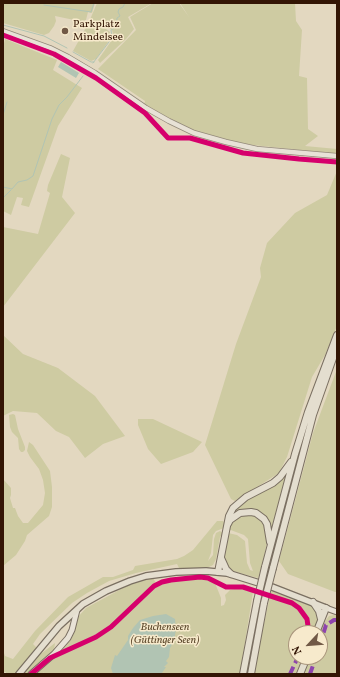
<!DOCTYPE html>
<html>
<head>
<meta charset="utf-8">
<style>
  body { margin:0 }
  #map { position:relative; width:340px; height:677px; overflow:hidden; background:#e3d8c0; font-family:Vollkorn,serif }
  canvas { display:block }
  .frame { position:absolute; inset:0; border:4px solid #331504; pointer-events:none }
  .north { position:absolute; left:288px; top:625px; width:40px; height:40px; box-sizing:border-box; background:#f7eacc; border:1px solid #a9957c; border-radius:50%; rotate:244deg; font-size:11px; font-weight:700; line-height:16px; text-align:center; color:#331504 }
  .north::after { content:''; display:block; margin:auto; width:14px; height:18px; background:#715946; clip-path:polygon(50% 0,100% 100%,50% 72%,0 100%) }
</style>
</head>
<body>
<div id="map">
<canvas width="340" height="677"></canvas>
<div class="frame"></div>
<div class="north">N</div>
</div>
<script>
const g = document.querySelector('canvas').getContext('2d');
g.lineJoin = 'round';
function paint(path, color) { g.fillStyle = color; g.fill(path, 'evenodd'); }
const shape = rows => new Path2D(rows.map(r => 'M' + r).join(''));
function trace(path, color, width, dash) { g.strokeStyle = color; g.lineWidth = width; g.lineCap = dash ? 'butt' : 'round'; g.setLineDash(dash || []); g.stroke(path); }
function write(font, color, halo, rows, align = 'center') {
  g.font = font + ' Vollkorn,serif'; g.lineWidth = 3; g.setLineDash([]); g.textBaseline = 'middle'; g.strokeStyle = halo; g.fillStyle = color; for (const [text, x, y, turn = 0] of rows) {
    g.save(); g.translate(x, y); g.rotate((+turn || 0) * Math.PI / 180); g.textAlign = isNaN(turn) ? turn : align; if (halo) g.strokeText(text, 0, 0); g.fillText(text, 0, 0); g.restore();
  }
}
const green = shape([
  [3,3,95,3,92,13,88,12,86,20,79,21,55,16,56,21,54,26,49,33,44,35,3,23],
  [97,3,152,3,128,17,134,29,126,39,100,63,98,60,114,37,112,30,110,29,89,22],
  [153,3,179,3,189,17,180,3,295,3,296,21,302,30,299,76,307,78,308,129,318,136,305,146,337,149,337,154,244,144,203,134,169,120,144,105,145,101,98,69,136,30,130,17],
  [88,24,106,29,110,32,111,38,96,59,91,61,73,51],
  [5,39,57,60,53,70,82,88,58,126,29,207,21,205,23,198,17,197,11,215,3,211,3,48],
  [61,154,70,158,62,197,75,213,3,307,3,227,38,234,50,193,47,191,48,185],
  [337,171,337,326,325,355,312,377,287,457,279,473,235,501,231,499,205,445,236,344,261,277,260,268,267,243,295,213,327,195],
  [3,335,23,354,58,368,95,396,125,436,103,444,85,458,69,437,56,431,37,413,13,411,3,416],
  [337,369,337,592,335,592,288,574,279,561,313,433],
  [13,414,15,415,18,429,25,447,25,450,23,452,21,452,19,449,18,438,12,432,10,427,9,415],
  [138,419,153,419,202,442,193,452,161,464,148,449,138,425],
  [29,442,33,445,50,471,52,487,52,507,49,516,27,535,25,541,16,555,3,566,3,479,11,488,11,495,10,498,13,508,15,508,18,516,23,523,28,523,43,505,45,493,43,480,39,469,30,457,27,451],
  [286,475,271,530,257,512,231,518,237,506],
  [251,514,259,517,265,525,268,538,262,566,258,578,233,571,228,568,225,562,225,553,228,533,237,535,245,541,247,563,250,570,253,571,250,563,248,539,244,535,228,529,232,521,240,515],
  [217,521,223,521,225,524,224,528,216,531,213,535,211,553,208,561,213,555,214,539,216,533,220,531,223,533,220,537,216,559,213,565,207,568,179,568,177,564,136,573,109,581,87,593,72,603,40,634,33,644,42,653,55,643,54,650,27,674,6,674,6,672,3,673,3,650,5,656,13,659,35,631,68,597,103,577,113,577,133,570,135,566,177,559,184,556,193,550],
  [153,578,156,583,110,626,95,635,58,654,70,641,74,633,78,617,86,608,136,581],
  [183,579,199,579,210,580,215,583,221,598,221,606,224,605,226,600,225,595,230,590,239,588,253,592,240,674,45,674,43,672,44,674,33,674,48,662,108,631,156,587,161,583],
  [271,591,313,607,319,614,318,622,314,633,296,633,296,657,304,657,297,674,253,674],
  [334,615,337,616,337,674,303,674,310,657,320,657,319,633,326,620,329,616]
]);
const water = shape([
  [61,62,79,73,76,78,58,67],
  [166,614,175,619,176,629,174,641,170,648,169,657,166,661,168,663,164,667,166,667,162,673,156,674,113,674,111,668,115,655,117,656,128,640,128,636,133,628,140,620,153,616]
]);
const stream = shape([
  [44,5,91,12,94,3],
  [3,25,44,36,67,48],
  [73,52,91,62,94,62],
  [93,63,112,38,111,30,116,27,117,18,120,16,118,12,119,9,123,7,125,3],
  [3,115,7,102],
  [3,187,12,189,18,182,27,180,33,176,52,119,59,105,67,97,83,76],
  [3,198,11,190]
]);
const tertiary = shape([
  [3,31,50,48,68,57,95,73,146,108,169,121,194,133,226,142,257,149,337,156]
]);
const secondary = shape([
  [326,608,337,612],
  [31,674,54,654,68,638,72,630,77,610]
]);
const primary = shape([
  [19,674,59,626,83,604,106,591,130,581,146,576,176,572,206,571,227,573,272,587,326,608]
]);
const trunk = shape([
  [228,524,230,520,240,513,251,512,256,513,264,519,267,524,270,542],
  [221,558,226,569,231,574],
  [265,567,295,454,308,412,337,335],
  [273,568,313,415,337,347],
  [218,572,229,516,233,508,246,497,273,483,280,477,291,462],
  [313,602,319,611,321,619],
  [316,633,326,608],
  [243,674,257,601],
  [251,674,264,603],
  [300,674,307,657]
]);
const trunkBridge = shape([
  [257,601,265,567],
  [264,603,273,568]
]);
const quiet = shape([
  [320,644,326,625,334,620,337,620],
  [290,674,298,657],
  [310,674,316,657]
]);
const cycleway = shape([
  [3,35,54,54,96,78,145,113,168,138,190,138,243,153,299,159,337,162],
  [31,674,50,658,96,637,111,627,154,586,162,582,171,580,200,577,208,578,226,587,243,587,292,603,299,608,307,619,308,626,307,633]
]);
const markers = [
  [65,31,4,"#715946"]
];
const poiNames = [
  ["Parkplatz",73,25],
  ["Mindelsee",73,38]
];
const parkNames = [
  ["Buchenseen",165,628],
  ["(Güttinger Seen)",165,641]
];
paint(green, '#cecba2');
paint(water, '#b1c4b3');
trace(stream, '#b1c4b3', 1);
trace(tertiary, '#93897a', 6);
trace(secondary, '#7a6f61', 7);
trace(primary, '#7a6f61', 8);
trace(trunk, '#7a6f61', 8);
trace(tertiary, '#e8e2d6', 4.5);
trace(secondary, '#e8e2d6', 5);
trace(primary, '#e4decf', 5.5);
trace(trunk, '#e4decf', 6);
trace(trunkBridge, '#7a6f61', 8, []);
trace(trunkBridge, '#e4decf', 6);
trace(quiet, '#8e44ad', 4, [8, 4]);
trace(cycleway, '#d6006c', 5);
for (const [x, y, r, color] of markers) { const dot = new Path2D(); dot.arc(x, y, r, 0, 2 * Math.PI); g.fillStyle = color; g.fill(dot); trace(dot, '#f7eacc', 1.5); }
write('11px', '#331504', '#f7eacc', poiNames, 'left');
write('italic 11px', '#5c482c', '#f7eacc', parkNames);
</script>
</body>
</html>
